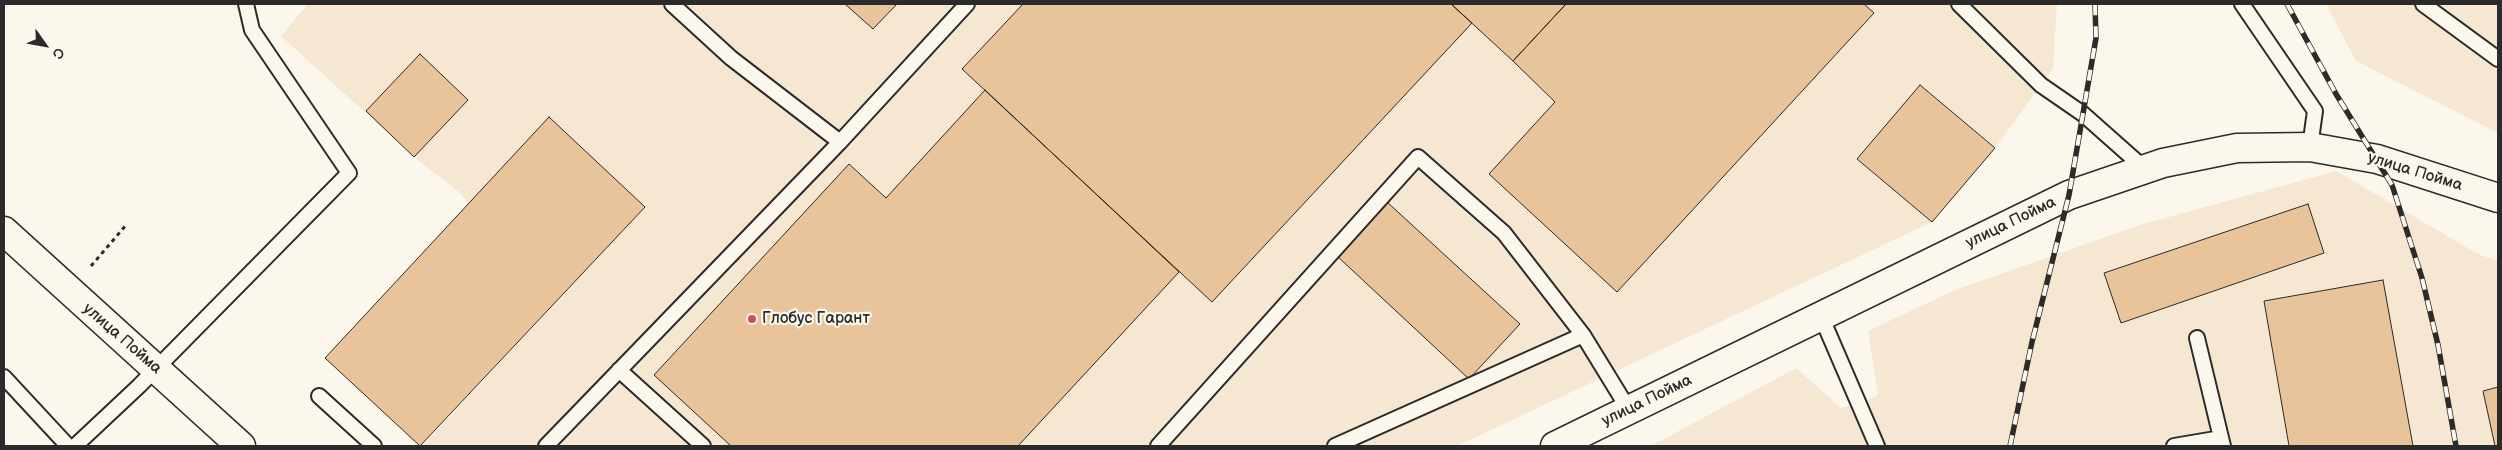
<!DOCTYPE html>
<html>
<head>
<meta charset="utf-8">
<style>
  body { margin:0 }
  #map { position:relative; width:2502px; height:450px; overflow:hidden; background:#fbf7ec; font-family:"Balsamiq Sans",sans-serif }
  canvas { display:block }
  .frame { position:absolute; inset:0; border:5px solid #2b2b2b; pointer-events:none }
  .north { position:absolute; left:20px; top:20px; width:50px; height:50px; -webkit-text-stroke:4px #fbf7ec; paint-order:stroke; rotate:122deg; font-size:14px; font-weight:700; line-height:20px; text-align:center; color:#2b2b2b }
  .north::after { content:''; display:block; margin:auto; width:18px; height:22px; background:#2b2b2b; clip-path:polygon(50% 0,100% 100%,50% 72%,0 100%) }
</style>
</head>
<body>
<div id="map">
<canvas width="2502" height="450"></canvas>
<div class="frame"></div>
<div class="north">С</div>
</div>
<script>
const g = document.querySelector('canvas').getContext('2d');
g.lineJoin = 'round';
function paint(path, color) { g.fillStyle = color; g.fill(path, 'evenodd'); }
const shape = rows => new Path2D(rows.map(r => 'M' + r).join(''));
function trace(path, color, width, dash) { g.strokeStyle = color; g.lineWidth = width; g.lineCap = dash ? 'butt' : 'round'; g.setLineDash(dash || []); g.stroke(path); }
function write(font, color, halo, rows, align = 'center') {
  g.font = font + ' "Balsamiq Sans",sans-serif'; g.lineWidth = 4.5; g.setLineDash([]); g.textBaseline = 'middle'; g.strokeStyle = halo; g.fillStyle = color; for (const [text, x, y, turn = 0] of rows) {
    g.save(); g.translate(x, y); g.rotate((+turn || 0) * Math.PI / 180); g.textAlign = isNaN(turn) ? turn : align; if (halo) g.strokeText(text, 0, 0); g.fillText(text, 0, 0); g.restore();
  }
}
const built = shape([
  [308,4,2057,4,2053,69,1995,148,1932,222,1457,446,422,446,645,207,469,204,459,192,414,157,281,36],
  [2326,4,2498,4,2498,133,2356,61],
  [2336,171,2478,254,2498,261,2498,446,1651,446,1796,368,1841,408,1859,404,1878,395,1868,331,1955,290,2140,225]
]);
const building = shape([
  [845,4,897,4,873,29,845,4],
  [1023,4,1451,4,1472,23,1212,302,962,69,1023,4],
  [1451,4,1566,4,1513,61,1451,4],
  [1566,4,1864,4,1874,13,1617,292,1489,174,1555,102,1513,61,1566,4],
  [420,54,468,100,414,157,366,111,420,54],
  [1920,85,1995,148,1932,222,1857,159,1920,85],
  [985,90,1179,272,1018,446,731,446,654,375,849,164,886,198,985,90],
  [549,117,645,207,420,446,325,358,549,117],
  [1387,202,1520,324,1469,379,1337,256,1387,202],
  [2308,204,2324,253,2121,323,2104,273,2308,204],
  [2383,280,2413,446,2289,446,2264,301,2383,280],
  [2498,387,2498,446,2495,446,2483,391,2498,387]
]);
const path = shape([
  [91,266,127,224]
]);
const service = shape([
  [672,4,731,58,840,142],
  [1959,4,2041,85,2083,114,2145,169],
  [2242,4,2315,111,2310,147],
  [2423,4,2498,59],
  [1821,316,1877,446],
  [2197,338,2223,446],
  [619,370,703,446],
  [4,377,68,446],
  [319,396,374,446],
  [75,446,139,386,349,173,252,30,246,4],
  [546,446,840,142,967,4],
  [1158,446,1418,157,1504,233,1583,335],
  [1335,446,1583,335,1629,410],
  [2174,446,2221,438]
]);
const tertiary = shape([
  [4,231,241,446],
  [1555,446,2069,195,2163,163,2237,148,2310,147,2377,159,2498,198]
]);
const rail = shape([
  [2287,4,2336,94,2392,185,2422,278,2438,345,2456,446],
  [2010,446,2032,342,2069,195,2096,38,2095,4]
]);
const markers = [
  [752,319,5,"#d1495b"]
];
const streetNames = [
  ["улица Пойма",2415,172,17],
  ["улица Пойма",2011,223,-26],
  ["улица Пойма",122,339,41],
  ["улица Пойма",1647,401,-26]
];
const poiNames = [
  ["Глобус Гарант",762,319]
];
paint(built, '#f6e7d3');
paint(building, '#e9c399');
trace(building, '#2b2b2b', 1);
trace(service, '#2b2b2b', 18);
trace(tertiary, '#2b2b2b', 31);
trace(path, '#2b2b2b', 3, [4, 4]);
trace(service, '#fbf7ec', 14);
trace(tertiary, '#fbf7ec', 28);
trace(rail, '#2b2b2b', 5.5);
trace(rail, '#fbf7ec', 4, [11]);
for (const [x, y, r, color] of markers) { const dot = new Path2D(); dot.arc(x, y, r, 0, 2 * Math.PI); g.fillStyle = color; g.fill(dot); trace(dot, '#fbf7ec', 2); }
write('16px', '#2b2b2b', '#fbf7ec', streetNames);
write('16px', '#2b2b2b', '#fbf7ec', poiNames, 'left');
</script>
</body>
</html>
